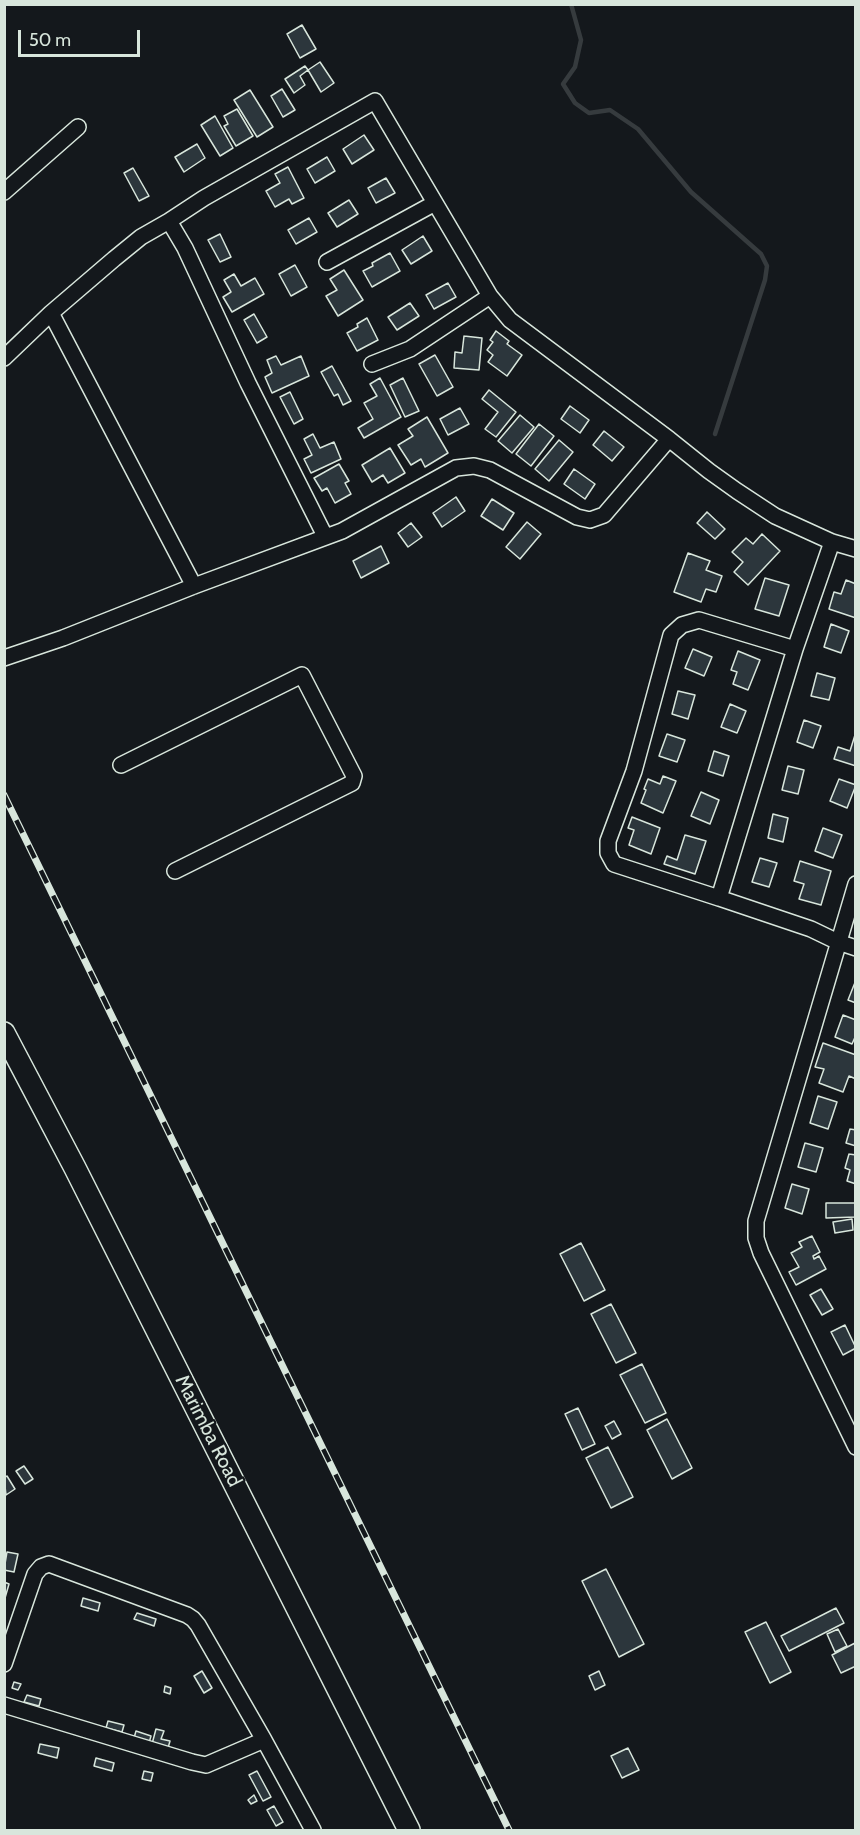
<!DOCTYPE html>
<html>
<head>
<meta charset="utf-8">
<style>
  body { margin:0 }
  #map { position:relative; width:860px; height:1835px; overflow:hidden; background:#14181c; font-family:Cabin,sans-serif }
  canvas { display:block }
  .frame { position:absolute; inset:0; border:6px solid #d8e6dc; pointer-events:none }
  .scale { position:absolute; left:18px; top:30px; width:122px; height:27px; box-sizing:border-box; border:3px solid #d8e6dc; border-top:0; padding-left:8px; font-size:18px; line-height:21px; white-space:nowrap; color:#d8e6dc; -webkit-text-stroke:4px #14181c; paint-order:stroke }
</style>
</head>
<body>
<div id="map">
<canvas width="860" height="1835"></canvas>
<div class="frame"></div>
<div class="scale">50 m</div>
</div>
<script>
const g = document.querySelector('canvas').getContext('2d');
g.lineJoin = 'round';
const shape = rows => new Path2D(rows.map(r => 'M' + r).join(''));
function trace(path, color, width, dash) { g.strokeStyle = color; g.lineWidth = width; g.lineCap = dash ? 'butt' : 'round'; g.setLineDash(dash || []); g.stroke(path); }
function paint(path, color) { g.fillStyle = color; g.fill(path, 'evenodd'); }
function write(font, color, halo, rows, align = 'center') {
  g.font = font + ' Cabin,sans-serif'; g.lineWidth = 4.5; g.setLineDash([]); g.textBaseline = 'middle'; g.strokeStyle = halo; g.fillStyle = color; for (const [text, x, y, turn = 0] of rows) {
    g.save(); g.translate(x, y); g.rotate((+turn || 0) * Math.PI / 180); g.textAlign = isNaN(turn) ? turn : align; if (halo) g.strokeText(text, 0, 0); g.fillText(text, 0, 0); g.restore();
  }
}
const stream = shape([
  [571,4,581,40,575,67,563,84,575,103,589,113,610,110,638,129,691,192,761,254,767,266,765,280,715,434]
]);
const building = shape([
  [302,25,316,49,300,58,287,34,302,25],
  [320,62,334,83,321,92,308,70,320,62],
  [305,66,308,70,300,76,305,85,294,93,285,79,305,66],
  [282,89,295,110,283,117,271,96,282,89],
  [250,90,273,127,257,137,234,100,250,90],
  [237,109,253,136,236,146,224,126,228,124,224,116,237,109],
  [215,116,233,148,220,156,201,125,215,116],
  [364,135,374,150,352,164,343,149,364,135],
  [197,144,205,158,184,172,175,157,197,144],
  [327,157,335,171,315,183,307,169,327,157],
  [288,167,304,198,292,204,289,199,275,207,266,191,280,183,275,174,288,167],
  [133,168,149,196,139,201,124,173,133,168],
  [386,178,395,193,376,203,368,188,386,178],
  [349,200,358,214,337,227,328,213,349,200],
  [309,218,317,232,296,244,288,230,309,218],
  [220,234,231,257,220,262,208,240,220,234],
  [423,236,432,251,411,264,402,250,423,236],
  [390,253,400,271,372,287,363,271,373,266,372,263,390,253],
  [295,265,307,287,291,296,279,274,295,265],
  [344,270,363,300,338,316,326,296,337,290,330,279,344,270],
  [234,274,241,286,255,278,264,294,232,312,223,297,231,292,224,280,234,274],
  [448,283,456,297,434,309,426,295,448,283],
  [410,303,419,316,397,330,388,317,410,303],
  [254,314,267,337,257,343,244,320,254,314],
  [367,318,378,340,357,351,347,333,358,327,357,324,367,318],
  [496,331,509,341,507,344,522,355,507,376,488,362,493,355,487,350,493,342,490,340,496,331],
  [464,336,482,338,479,370,454,368,455,352,462,353,464,336],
  [435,355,453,387,437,396,419,364,435,355],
  [276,356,281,365,301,356,309,376,272,393,265,377,272,373,267,360,276,356],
  [332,366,351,401,343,405,338,394,334,396,321,372,332,366],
  [380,378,401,417,364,438,358,428,373,419,364,403,377,396,370,384,380,378],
  [403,378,419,411,405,417,390,385,403,378],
  [489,390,516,412,496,437,485,429,498,412,482,399,489,390],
  [290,392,303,419,294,424,280,397,290,392],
  [570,406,589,420,580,433,561,419,570,406],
  [460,408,469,424,448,435,440,419,460,408],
  [520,415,534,427,512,453,498,441,520,415],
  [427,417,448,453,425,467,421,459,411,465,398,445,413,436,408,429,427,417],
  [539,424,554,436,531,466,516,454,539,424],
  [604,431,624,447,612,461,593,445,604,431],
  [313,434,320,448,334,442,341,459,311,473,304,459,312,455,304,439,313,434],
  [559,440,573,452,549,481,535,469,559,440],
  [390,448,405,473,388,483,383,475,372,482,362,465,390,448],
  [339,464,349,481,345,483,351,494,335,503,327,488,322,491,314,478,339,464],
  [574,469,595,484,585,499,564,484,574,469],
  [456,497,465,511,442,527,433,513,456,497],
  [492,499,514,513,503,530,481,516,492,499],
  [707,512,725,529,715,539,697,523,707,512],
  [527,522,541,534,520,559,506,547,527,522],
  [411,523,422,537,408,547,398,533,411,523],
  [762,534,780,551,748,585,734,572,743,562,732,552,746,538,753,544,762,534],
  [381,546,389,563,361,578,353,561,381,546],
  [688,553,710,561,706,570,722,576,716,592,706,589,701,602,674,592,688,553],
  [765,578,789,585,779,616,755,609,765,578],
  [846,580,856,584,856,618,829,609,834,592,841,594,846,580],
  [831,624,849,631,841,653,824,647,831,624],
  [693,649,712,657,704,676,685,668,693,649],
  [738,651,760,660,748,690,733,684,737,672,731,670,738,651],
  [817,673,835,678,829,700,811,696,817,673],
  [678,691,695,695,688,719,672,714,678,691],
  [730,704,746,711,737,733,721,727,730,704],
  [804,720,821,726,813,748,797,742,804,720],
  [667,734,685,740,677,762,659,756,667,734],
  [855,735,856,766,834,759,838,747,850,751,855,735],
  [714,751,729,756,723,776,708,771,714,751],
  [788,766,804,770,798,794,782,790,788,766],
  [663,776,676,781,663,813,641,803,646,790,644,789,648,779,660,784,663,776],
  [839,779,856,785,847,808,830,801,839,779],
  [701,792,719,800,710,824,691,816,701,792],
  [773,814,788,818,783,842,768,838,773,814],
  [632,817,660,828,651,854,629,845,634,830,628,828,632,817],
  [823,828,842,835,833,858,815,851,823,828],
  [685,835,706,841,695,874,664,864,667,856,677,860,685,835],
  [760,858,777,863,769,887,752,882,760,858],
  [800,861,831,871,821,905,799,899,804,884,794,881,800,861],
  [856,980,856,1003,848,1000,856,980],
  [843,1015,856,1020,856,1035,852,1044,835,1037,843,1015],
  [823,1043,856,1055,856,1079,849,1076,843,1092,819,1083,824,1069,815,1067,823,1043],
  [818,1096,837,1102,828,1129,810,1123,818,1096],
  [850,1129,856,1130,856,1146,846,1143,850,1129],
  [805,1143,823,1148,816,1172,798,1167,805,1143],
  [849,1154,856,1155,856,1184,847,1181,850,1170,845,1168,849,1154],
  [792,1184,809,1189,802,1214,785,1208,792,1184],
  [826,1203,856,1203,856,1217,826,1218,826,1203],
  [852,1219,853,1230,835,1233,833,1222,852,1219],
  [812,1236,820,1252,813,1256,814,1259,819,1256,826,1269,796,1285,789,1272,799,1267,791,1253,802,1247,799,1242,812,1236],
  [581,1243,605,1290,584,1301,560,1254,581,1243],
  [821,1289,833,1309,822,1315,810,1295,821,1289],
  [611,1304,636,1353,616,1363,591,1314,611,1304],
  [845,1325,856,1348,843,1355,831,1332,845,1325],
  [642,1364,666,1413,645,1423,620,1375,642,1364],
  [578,1408,595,1444,582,1450,565,1414,578,1408],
  [667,1419,692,1468,672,1479,647,1430,667,1419],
  [614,1421,621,1434,612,1439,605,1426,614,1421],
  [608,1447,633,1497,611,1508,586,1458,608,1447],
  [24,1466,33,1479,25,1484,16,1471,24,1466],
  [7,1476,15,1489,6,1495,4,1478,7,1476],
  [7,1552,18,1554,14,1572,4,1570,7,1552],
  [606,1569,644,1644,619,1657,582,1581,606,1569],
  [4,1582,9,1584,5,1598,4,1598,4,1582],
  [83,1598,100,1603,98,1611,81,1606,83,1598],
  [836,1608,844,1623,789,1651,781,1636,836,1608],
  [137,1613,156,1619,154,1626,134,1619,137,1613],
  [766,1622,791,1672,770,1683,745,1632,766,1622],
  [838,1629,847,1646,835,1652,827,1634,838,1629],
  [855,1643,856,1666,841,1673,832,1655,855,1643],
  [202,1671,212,1688,204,1693,194,1676,202,1671],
  [599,1671,605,1685,595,1690,589,1676,599,1671],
  [14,1682,21,1684,18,1690,12,1688,14,1682],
  [165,1686,171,1688,170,1694,164,1692,165,1686],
  [27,1695,41,1699,39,1706,24,1702,27,1695],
  [108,1721,124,1725,122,1732,106,1728,108,1721],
  [156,1729,164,1731,161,1739,170,1741,168,1748,152,1744,156,1729],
  [136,1731,151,1736,149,1743,134,1738,136,1731],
  [40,1744,59,1748,57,1758,38,1753,40,1744],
  [628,1748,639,1770,622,1778,611,1756,628,1748],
  [96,1758,114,1763,112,1771,94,1766,96,1758],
  [144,1771,153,1773,151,1781,142,1779,144,1771],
  [257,1771,271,1797,263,1801,249,1775,257,1771],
  [254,1795,257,1801,251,1804,248,1800,254,1795],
  [274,1806,283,1822,276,1826,267,1810,274,1806]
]);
const street = shape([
  [4,192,78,127],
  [327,262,435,203],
  [51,313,194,586],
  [4,358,51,313,114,259,141,237,169,221],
  [372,364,410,349,490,296],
  [325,536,248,383,185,248,169,221,204,198,375,101,490,296,510,320,669,439,709,471,737,491,775,516,832,542,856,549],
  [832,542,795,649,719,898,811,929,838,942,856,948],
  [4,658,63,638,194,586,342,531,456,468,474,466,490,470,577,517,590,520,604,515,669,439],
  [121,765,302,675,354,776,352,783,175,871],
  [856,884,756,1221,756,1238,761,1253,856,1447],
  [719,898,614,864,608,853,608,841,634,771,671,635,682,625,699,620,795,649],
  [4,1664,35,1574,41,1567,49,1564,187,1615,193,1619,198,1625,264,1740,313,1830],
  [4,1705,192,1762,206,1765,264,1740]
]);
const secondary = shape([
  [4,1033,75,1168,409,1830]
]);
const rail = shape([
  [4,795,509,1830]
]);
const streetNames = [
  ["Marimba Road",208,1431,63]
];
trace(stream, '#363b3e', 4.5);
paint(building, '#2c363c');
trace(building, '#d8e6dc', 1.5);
trace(street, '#d8e6dc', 18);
trace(secondary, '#d8e6dc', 24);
trace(street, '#14181c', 15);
trace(secondary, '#14181c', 21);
trace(rail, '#d8e6dc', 7);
trace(rail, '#14181c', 4.5, [14]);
write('20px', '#d8e6dc', '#14181c', streetNames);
</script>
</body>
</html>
